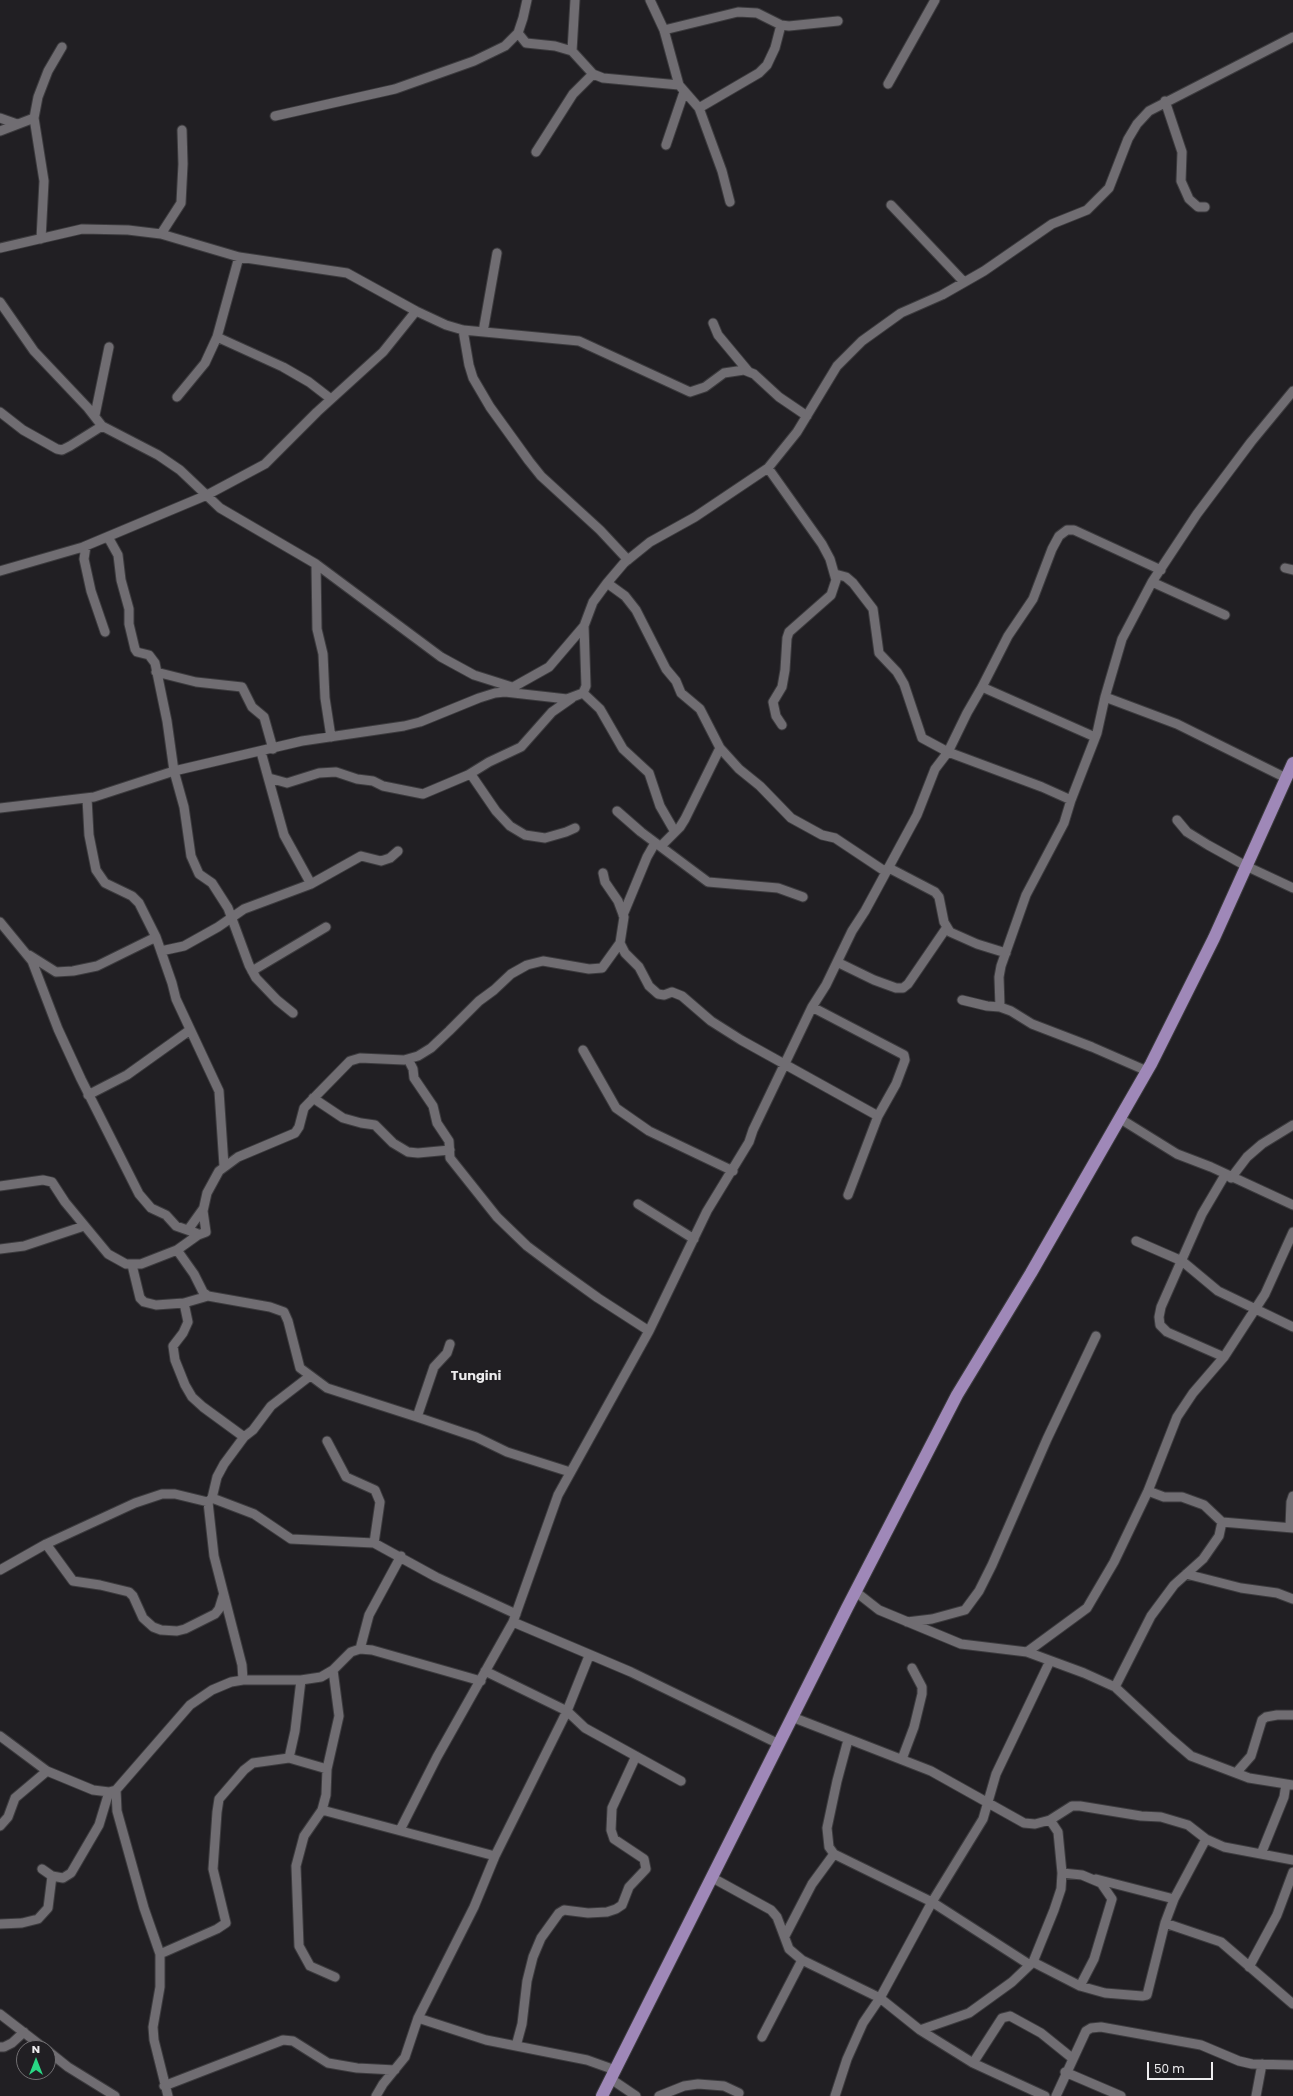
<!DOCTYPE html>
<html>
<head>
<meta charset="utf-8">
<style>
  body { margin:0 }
  #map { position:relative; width:1293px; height:2096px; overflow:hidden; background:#211f23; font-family:Poppins,sans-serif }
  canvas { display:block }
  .north { position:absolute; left:16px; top:2040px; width:40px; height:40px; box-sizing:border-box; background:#211f23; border:1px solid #737174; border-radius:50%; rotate:0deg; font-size:11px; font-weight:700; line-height:16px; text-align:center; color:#edecee }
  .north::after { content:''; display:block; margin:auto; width:14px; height:18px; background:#29d885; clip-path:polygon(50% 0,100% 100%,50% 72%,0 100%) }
  .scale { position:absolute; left:1147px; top:2062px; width:66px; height:18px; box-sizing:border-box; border:2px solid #edecee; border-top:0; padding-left:5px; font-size:12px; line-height:14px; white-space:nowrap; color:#edecee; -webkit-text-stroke:3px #211f23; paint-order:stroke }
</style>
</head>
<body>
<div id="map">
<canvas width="1293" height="2096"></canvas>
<div class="north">N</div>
<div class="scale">50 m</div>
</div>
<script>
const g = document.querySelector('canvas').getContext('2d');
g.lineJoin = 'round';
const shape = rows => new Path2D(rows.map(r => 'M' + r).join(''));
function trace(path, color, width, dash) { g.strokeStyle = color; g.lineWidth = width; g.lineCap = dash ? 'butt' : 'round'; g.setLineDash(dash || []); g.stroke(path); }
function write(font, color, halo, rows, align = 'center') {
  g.font = font + ' Poppins,sans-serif'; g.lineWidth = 3; g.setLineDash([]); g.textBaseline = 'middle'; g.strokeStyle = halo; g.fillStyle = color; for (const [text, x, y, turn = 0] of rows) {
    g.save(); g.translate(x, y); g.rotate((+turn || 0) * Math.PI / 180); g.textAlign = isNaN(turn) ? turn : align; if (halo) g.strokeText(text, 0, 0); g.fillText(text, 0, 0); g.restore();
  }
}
const street = shape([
  [650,0,664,30,679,85],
  [664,30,738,12,757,13,781,25,789,26,838,21],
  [518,33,526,43,555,46,572,51,593,74,603,78,679,85,699,108,722,171,730,202],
  [572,51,575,0],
  [888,84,935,0],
  [1165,101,1182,152,1181,181,1189,199,1198,207,1205,207],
  [699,108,759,73,767,65,775,48,781,25],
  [275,116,395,89,474,61,505,46,518,33,523,18,527,0],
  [0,118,17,124],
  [0,131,34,118],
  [666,145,684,92],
  [536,152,573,94,593,74],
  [891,205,964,282],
  [161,234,181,203,183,164,182,130],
  [41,239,44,181,34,118,38,97,48,71,62,47],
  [0,248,82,229,128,230,161,234,239,257,347,273,416,311,446,325,463,330,579,341,690,392,705,387,724,373,744,370,754,374,779,397,807,416],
  [0,302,34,351,88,408,102,426,158,455,180,470,220,508,316,564,441,657,474,675,512,687],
  [713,323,718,335,748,371],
  [463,330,469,365,473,378,490,407,529,461,541,476,600,530,628,560],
  [483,332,497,253],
  [217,337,283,367,309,382,331,399],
  [177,397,205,363,217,337,239,257],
  [0,412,23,430,57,449,62,450,70,446,102,426],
  [95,415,109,347],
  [768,468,822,544,830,559,836,580,831,595,789,632,787,638,785,670,782,687,773,702,776,716,782,725],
  [108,537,118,555,121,580,129,609,129,624,135,649,137,652,149,655,155,663,167,721,174,771,184,807,191,856,199,874,212,883,228,908,249,965,256,978,277,1000,293,1013],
  [86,546,84,559,91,591,105,632],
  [316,564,317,629,323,654,325,698,331,737],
  [1285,568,1293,570],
  [0,571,83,547,207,495,265,464,317,412,383,352,416,311],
  [835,574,846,577,853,583,873,609,879,653,897,672,904,684,922,738,948,752,1042,787,1071,800],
  [1152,582,1225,615],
  [607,583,625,596,636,610,666,669,676,681,681,693,700,709,720,748,739,769,760,786,791,818,822,835,835,838,886,872],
  [156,672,196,682,242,687,252,707,264,717,273,749],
  [982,687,1095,737],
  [508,690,549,667,584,626],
  [583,693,600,709,623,749,649,773,660,806,675,832],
  [1105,697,1177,724,1286,778],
  [261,752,284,835,311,884],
  [468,775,489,762,521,747,552,712,572,698],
  [269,778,287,783,319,773,336,772,357,779,373,781,383,786,423,794,468,775,472,776,496,811,510,826,525,835,545,838,566,832,575,828],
  [87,798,89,835,96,870,105,883,132,896,139,903,156,937,172,983,176,999,219,1091,224,1166],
  [0,808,94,797,174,771,302,741,404,726,420,722,479,698,495,693,505,692,567,699,583,693,586,686,584,626,593,602,607,583,624,563,650,542,695,517,768,468,797,432,837,366,862,341,901,313,942,295,984,271,1052,224,1087,210,1109,188,1128,139,1137,124,1149,111,1293,37],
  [617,811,641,832,708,882,778,888,803,897],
  [1177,820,1187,832,1208,845,1246,866,1293,888],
  [661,846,680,827,685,819,720,748],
  [889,868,935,892,939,897,944,922,950,932,977,944,1006,953],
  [623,915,647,857,655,843],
  [0,922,32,961,58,1029,81,1079,139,1194,151,1208,166,1215,176,1226,196,1233,198,1235,177,1250,141,1264,126,1264,108,1254,65,1202,52,1182,43,1180,0,1186],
  [620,943,625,953,639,967,649,986,658,994,664,995,672,992,682,996,711,1021,741,1040,878,1116],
  [161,951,184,946,218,927,244,909,311,884,361,856,381,861,390,858,398,851],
  [29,955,56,972,73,971,97,966,156,937],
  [837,962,874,980,896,988,903,988,908,984,947,927],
  [252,971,326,927],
  [962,1000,987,1006,1000,1007,1011,1011,1032,1024,1092,1047,1147,1071],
  [812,1007,904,1055,905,1060,896,1084,878,1116,848,1195],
  [1000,1007,999,977,1001,966,1026,895,1064,823,1071,800,1097,733,1105,697,1122,639,1152,582,1197,514,1251,442,1293,391],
  [583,1050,616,1108,649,1131,733,1171],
  [408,1059,413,1069,414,1078,433,1106,437,1123,449,1141,450,1158,497,1217,527,1246,559,1270,598,1298,649,1331],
  [88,1095,127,1075,190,1030],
  [313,1098,343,1118,361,1123,375,1125,393,1143,408,1152,418,1153,450,1150],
  [1119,1118,1177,1154,1211,1167,1293,1205],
  [1231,1178,1247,1157,1262,1144,1293,1125],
  [638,1204,694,1239],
  [188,1230,203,1209],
  [198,1235,206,1232,203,1211,207,1193,219,1171,238,1157,295,1133,299,1127,304,1108,350,1061,360,1058,404,1060,418,1056,431,1048,449,1031,479,1001,494,990,511,974,527,965,543,961,589,969,602,968,620,943,624,917,618,901,605,882,603,873],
  [1136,1241,1182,1261,1218,1291,1293,1327],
  [0,1249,24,1246,84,1226],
  [177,1250,194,1274,203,1292,208,1296,270,1307,284,1312,288,1321,300,1368,327,1388,417,1417,476,1437,507,1452,570,1472],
  [132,1265,140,1298,144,1302,156,1305,184,1303,208,1296],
  [184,1303,188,1322,183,1333,173,1346,175,1360,185,1385,192,1397,203,1407,244,1437],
  [1224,1357,1167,1332,1160,1325,1159,1317,1161,1307,1202,1214,1225,1175],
  [417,1417,434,1367,447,1353,450,1344],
  [327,1441,346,1477,375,1490,380,1502,374,1543],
  [1148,1491,1164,1497,1182,1497,1204,1505,1222,1522,1293,1528],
  [212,1498,254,1514,291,1539,374,1543,436,1577,516,1614],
  [208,1502,214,1556,242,1665,243,1680],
  [1290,1527,1291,1502,1293,1496],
  [46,1544,73,1581,100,1585,129,1592,133,1596,143,1618,153,1627,161,1630,177,1631,185,1629,215,1614,219,1609,223,1596],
  [0,1570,46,1544,135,1503,162,1494,175,1494,208,1502,212,1498,217,1477,224,1464,244,1437,253,1430,271,1406,310,1376],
  [1186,1574,1241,1588,1277,1593,1293,1599],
  [856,1592,879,1610,961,1644,1027,1652,1084,1673,1115,1687,1170,1738,1191,1756,1249,1778,1293,1785],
  [513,1622,631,1672,779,1744],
  [907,1622,932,1619,965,1610,979,1591,992,1565,1047,1439,1096,1336],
  [360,1649,369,1615,401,1556],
  [1027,1652,1087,1608,1114,1562,1148,1491,1177,1417,1193,1393,1224,1357,1265,1294,1293,1232],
  [333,1670,339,1716,327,1769,326,1795,322,1810,304,1836,296,1866,299,1946,310,1966,335,1977],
  [485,1671,567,1711,585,1728,681,1781],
  [1115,1687,1151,1616,1174,1585,1203,1559,1219,1536,1222,1522],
  [792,1717,931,1771,1024,1823,1035,1824,1050,1820,1072,1806,1080,1806,1141,1816,1161,1817,1188,1825,1206,1839,1224,1847,1293,1860],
  [0,1736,47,1771,93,1790,109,1792,116,1790,190,1705,212,1690,231,1682,243,1680,301,1680,321,1677,333,1670,351,1652,360,1649,372,1650,481,1681],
  [848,1740,837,1781,827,1828,829,1847,834,1854,932,1902,1030,1965],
  [289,1758,295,1731,301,1680],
  [902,1759,914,1727,922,1694,922,1687,912,1668],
  [1236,1773,1251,1756,1262,1720,1266,1717,1277,1715,1293,1715],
  [116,1790,117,1811,144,1908,160,1954,160,1987,153,2027,154,2040,168,2096],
  [322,1810,495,1856],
  [0,1826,8,1817,15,1798,47,1771],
  [400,1830,437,1757,513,1622,558,1495,649,1331,707,1211,749,1142,753,1130,812,1007,826,985,852,931,865,911,917,815,935,769,948,752,967,713,982,687,1008,636,1033,599,1052,549,1059,536,1067,530,1074,530,1161,570],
  [1261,1854,1284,1797,1286,1784],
  [42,1869,52,1876,63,1878,71,1873,99,1825,109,1792],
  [1062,1873,1082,1875,1101,1883,1112,1899,1094,1959,1080,1986],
  [711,1877,771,1910,777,1917,789,1949,802,1960,880,1998,920,2030,973,2063,1045,2096],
  [1096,1879,1174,1899],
  [1165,1923,1221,1942,1293,2004],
  [0,1924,22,1923,38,1919,48,1908,52,1876],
  [785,1936,812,1884,834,1854],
  [160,1954,217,1929,226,1923,213,1869,217,1812,219,1799,244,1770,253,1763,289,1758,327,1769],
  [1033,1962,1080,1986,1105,1993,1142,1996,1147,1995,1165,1923,1174,1899,1206,1839],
  [1249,1967,1277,1915,1293,1872],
  [0,2014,44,2048],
  [418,2018,486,2040,587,2060,615,2070],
  [920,2030,969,2013,1012,1982,1033,1962,1054,1910,1061,1889,1062,1873,1058,1832,1050,1820],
  [762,2037,802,1960],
  [516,2046,522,2024,527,1981,533,1957,541,1938,559,1913,564,1910,588,1913,607,1912,616,1909,622,1905,629,1887,646,1869,644,1859,614,1839,611,1830,612,1808,636,1756],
  [0,2047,4,2047,12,2043,24,2032],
  [48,2051,68,2067,115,2096],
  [973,2063,1002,2018,1010,2016,1041,2033,1072,2058],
  [1065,2072,1121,2096],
  [611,2079,636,2096],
  [164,2086,283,2040,293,2041,328,2063,357,2068,395,2070],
  [376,2096,383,2084,405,2057,418,2018,474,1907,495,1856,567,1711,589,1656],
  [659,2096,684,2086,698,2084,724,2086,739,2093],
  [835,2096,847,2059,863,2023,880,1998,932,1902,983,1819,996,1774,1050,1661],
  [1056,2096,1086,2031,1091,2028,1101,2027,1201,2045,1239,2061,1252,2064,1293,2065],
  [1256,2096,1262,2064]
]);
const primary = shape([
  [602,2096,847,1608,957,1395,1031,1273,1151,1064,1214,938,1293,763]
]);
const quarterNames = [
  ["Tungini",476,1377]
];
trace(street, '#3c3b3e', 11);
trace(primary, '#3c3b3e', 14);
trace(street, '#706d72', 9);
trace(primary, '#9f88b8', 12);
write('bold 13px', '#edecee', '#211f23', quarterNames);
</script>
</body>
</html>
